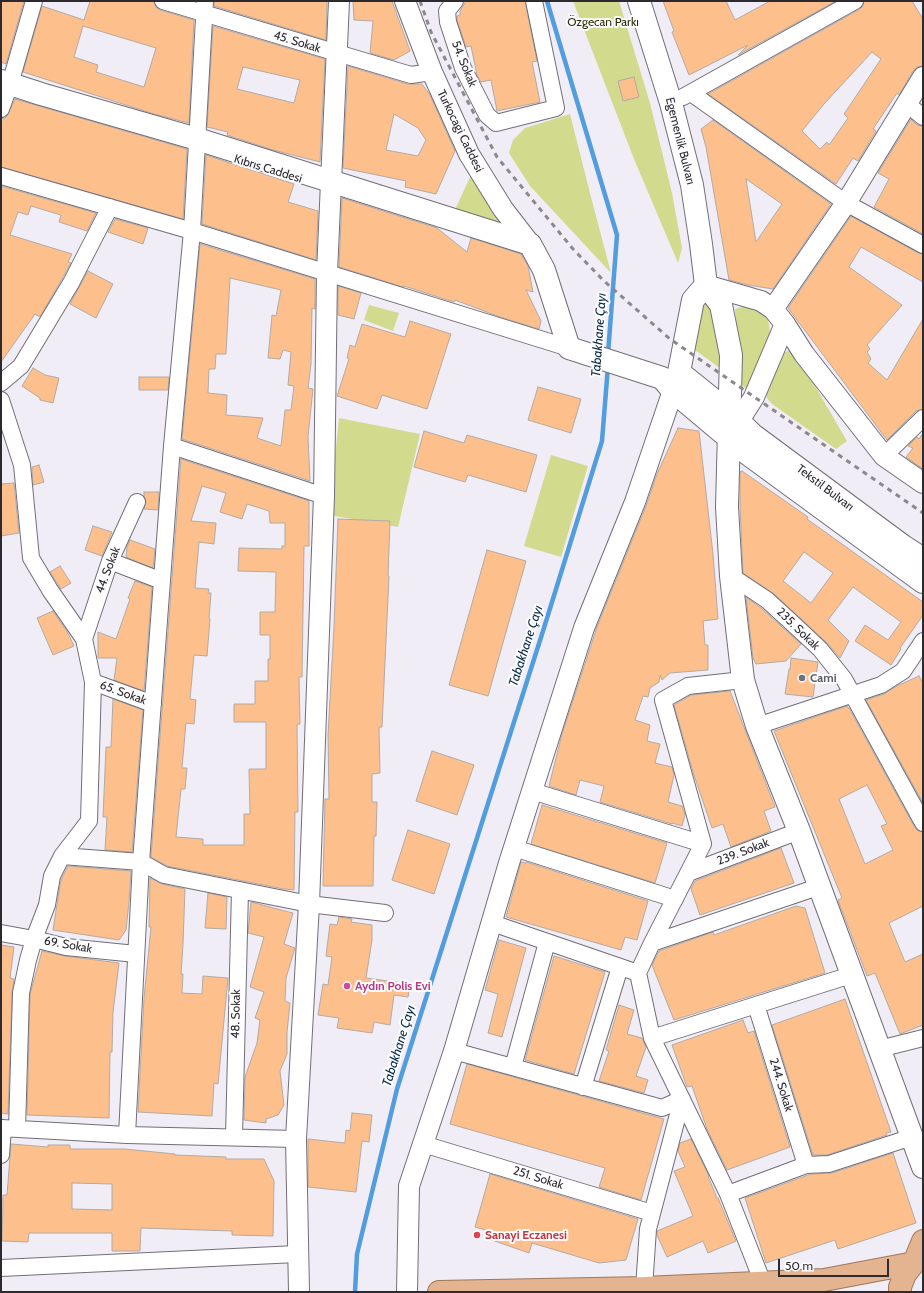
<!DOCTYPE html>
<html>
<head>
<meta charset="utf-8">
<style>
  body { margin:0 }
  #map { position:relative; width:924px; height:1293px; overflow:hidden; background:#f1edf6; font-family:Cabin,sans-serif }
  canvas { display:block }
  .frame { position:absolute; inset:0; border:2px solid #2c2a2e; pointer-events:none }
  .scale { position:absolute; left:778px; top:1259px; width:111px; height:18px; box-sizing:border-box; border:2px solid #2c2a2e; border-top:0; padding-left:5px; font-size:12px; line-height:14px; white-space:nowrap; color:#2c2a2e; -webkit-text-stroke:3px #fcfcfe; paint-order:stroke }
</style>
</head>
<body>
<div id="map">
<canvas width="924" height="1293"></canvas>
<div class="frame"></div>
<div class="scale">50 m</div>
</div>
<script>
const g = document.querySelector('canvas').getContext('2d');
g.lineJoin = 'round';
function paint(path, color) { g.fillStyle = color; g.fill(path, 'evenodd'); }
const shape = rows => new Path2D(rows.map(r => 'M' + r).join(''));
function trace(path, color, width, dash) { g.strokeStyle = color; g.lineWidth = width; g.lineCap = dash ? 'butt' : 'round'; g.setLineDash(dash || []); g.stroke(path); }
function write(font, color, halo, rows, align = 'center') {
  g.font = font + ' Cabin,sans-serif'; g.lineWidth = 4; g.setLineDash([]); g.textBaseline = 'middle'; g.strokeStyle = halo; g.fillStyle = color; for (const [text, x, y, turn = 0] of rows) {
    g.save(); g.translate(x, y); g.rotate((+turn || 0) * Math.PI / 180); g.textAlign = isNaN(turn) ? turn : align; if (halo) g.strokeText(text, 0, 0); g.fillText(text, 0, 0); g.restore();
  }
}
const green = shape([
  [573,1,619,1,650,103,672,193,682,248,678,263,634,159],
  [570,114,591,197,611,273,530,186,509,153,513,140,525,128],
  [471,175,501,223,453,214],
  [710,303,714,307,721,369,695,350,699,314,704,304],
  [369,305,399,313,393,331,364,320],
  [745,306,767,313,770,332,766,357,749,392,741,384,735,309],
  [793,348,847,441,836,449,772,404,767,398,765,392,782,354],
  [339,418,420,434,398,527,329,515],
  [551,455,588,466,561,557,524,546]
]);
const stream = shape([
  [547,1,617,235,608,354],
  [355,1292,357,1254,397,1089,543,631,602,441,608,366]
]);
const building = shape([
  [1,1,24,1,6,64,1,62,1,1],
  [90,1,154,1,156,7,160,10,194,20,189,123,154,114,23,72,42,6,84,20,90,1],
  [83,26,156,48,144,87,96,72,98,65,74,57,83,26],
  [214,1,327,1,326,40,214,6,214,1],
  [353,1,392,1,410,51,394,60,370,53,373,21,354,20,353,1],
  [466,1,525,1,537,61,532,62,540,102,497,111,491,80,481,82,477,75,471,46,466,47,457,20,457,16,460,15,460,11,466,1],
  [663,1,726,1,735,20,770,1,836,1,738,55,748,45,689,75,672,32,674,31,663,1],
  [864,1,912,1,923,19,923,66,917,67,913,71,899,95,897,93,873,129,876,131,858,161,853,158,836,184,708,94,860,9,863,6,864,1],
  [872,52,881,59,844,114,848,118,829,145,827,142,820,149,802,131,824,104,872,52],
  [213,26,325,59,320,162,273,150,227,135,228,132,207,127,213,26],
  [243,67,300,80,294,103,237,89,243,67],
  [348,66,408,84,422,84,430,95,455,151,436,194,405,187,406,181,343,168,348,66],
  [394,114,418,128,426,140,418,156,386,150,394,114],
  [634,77,639,97,623,101,618,81,634,77],
  [15,99,187,149,183,219,1,167,1,118,4,119,7,116,15,99],
  [911,119,917,125,923,126,923,234,874,207,889,179,878,173,911,119],
  [713,120,831,204,773,289,748,285,729,280,706,147,701,129,713,120],
  [746,179,782,204,756,242,746,179],
  [206,155,294,184,288,202,318,211,316,260,202,224,206,155],
  [1,186,96,213,87,231,59,222,61,215,31,206,28,215,18,212,10,235,72,254,68,262,71,263,40,317,35,314,1,362,1,186],
  [342,198,437,228,467,252,471,238,521,254,528,266,533,292,526,290,541,321,539,329,500,317,455,300,454,302,404,286,403,287,339,267,342,198],
  [851,216,918,253,923,254,923,282,861,247,849,267,902,305,867,345,870,349,867,352,871,359,868,363,887,380,923,319,923,409,916,411,887,440,788,308,851,216],
  [115,219,148,228,143,244,108,232,115,219],
  [200,244,315,279,315,309,312,308,311,364,308,388,313,389,308,436,310,481,182,439,200,244],
  [230,278,281,290,276,316,272,315,268,358,280,359,283,350,291,352,288,385,294,386,291,410,285,410,281,446,257,438,263,418,226,415,227,395,208,393,209,369,215,369,216,354,226,354,230,278],
  [88,271,113,284,96,318,70,304,88,271],
  [338,286,361,293,354,319,338,315,338,286],
  [410,321,451,334,427,409,382,395,377,409,337,396,349,359,347,358,350,345,355,347,362,324,405,337,410,321],
  [33,368,45,375,59,378,53,403,40,400,40,398,22,386,33,368],
  [139,377,169,377,168,390,139,390,139,377],
  [538,387,581,399,571,433,528,420,538,387],
  [678,428,699,431,713,554,718,619,703,621,705,645,708,645,708,670,670,673,662,680,660,675,659,682,650,688,648,697,643,696,635,720,650,725,647,741,660,744,655,763,672,767,674,775,668,802,682,806,685,815,682,826,672,823,672,824,600,802,604,786,580,780,576,795,549,786,562,734,597,627,646,506,657,474,678,428],
  [424,431,464,443,467,435,537,455,526,492,468,475,465,482,414,467,424,431],
  [923,433,923,469,906,457,913,448,908,446,917,437,919,439,923,433],
  [181,459,309,501,309,546,304,546,302,677,299,677,300,724,297,724,298,812,295,812,294,890,284,889,167,866,151,857,181,459],
  [202,486,226,493,220,512,242,519,247,504,269,511,270,523,285,523,285,546,282,546,282,549,239,548,238,571,276,572,275,612,260,612,260,635,270,635,270,659,268,659,268,681,255,681,255,704,234,704,234,722,266,722,266,769,249,769,250,814,244,814,244,845,203,845,203,839,176,837,181,789,185,789,187,768,182,768,186,723,194,724,196,700,190,699,194,655,207,656,210,619,209,619,211,593,208,593,209,589,195,588,199,542,214,544,216,523,191,521,202,486],
  [39,465,44,482,33,485,32,467,39,465],
  [742,471,808,517,807,519,923,602,923,615,900,648,901,649,891,665,855,641,865,625,888,640,901,622,853,587,828,620,849,641,840,658,826,642,773,593,743,573,740,505,740,472,742,471],
  [804,552,833,573,811,603,783,581,804,552],
  [14,483,19,533,1,536,1,484,14,483],
  [144,492,159,492,158,510,144,509,146,502,144,496,144,492],
  [338,519,390,521,388,576,389,576,382,727,379,727,380,773,372,774,372,802,377,802,376,836,374,836,373,886,323,886,325,799,329,799,328,735,334,627,338,519],
  [93,526,112,532,102,556,85,550,93,526],
  [130,540,155,549,153,568,126,557,127,547,130,540],
  [487,550,526,561,488,696,449,685,487,550],
  [60,566,71,583,61,589,50,572,60,566],
  [135,581,152,587,144,691,114,680,117,658,98,658,98,632,116,639,130,599,128,598,135,581],
  [746,597,761,608,801,644,786,661,756,664,753,658,746,597],
  [53,611,68,633,74,646,53,655,37,618,53,611],
  [791,658,818,662,813,697,785,694,789,669,790,669,791,658],
  [919,676,923,683,923,803,866,700,884,694,897,686,919,676],
  [730,691,775,807,764,811,771,831,731,847,723,824,712,828,693,772,674,705,691,695,730,691],
  [113,699,143,710,132,852,105,850,107,817,103,817,106,747,111,747,113,699],
  [847,706,848,708,849,708,915,828,918,831,923,832,923,906,889,923,905,962,923,954,923,1025,900,1034,875,973,867,976,838,900,842,898,774,731,847,706],
  [867,785,887,824,881,826,893,850,865,864,839,799,867,785],
  [432,751,474,765,457,815,416,801,432,751],
  [542,805,667,843,655,883,531,844,542,805],
  [408,830,450,844,434,894,392,880,408,830],
  [781,848,794,883,700,915,691,889,695,881,781,848],
  [521,862,526,863,526,862,648,901,637,940,625,937,621,950,506,917,521,862],
  [68,866,131,871,129,902,126,930,119,940,53,930,60,885,62,878,68,866],
  [150,878,162,884,185,889,183,944,181,974,183,974,182,993,202,994,203,976,228,978,218,1084,214,1083,212,1116,138,1112,144,998,151,927,149,927,150,878],
  [208,893,227,897,226,929,205,928,208,893],
  [251,902,293,913,284,944,295,948,286,978,285,1001,290,1003,287,1032,287,1054,280,1071,284,1105,278,1115,266,1119,266,1123,244,1120,245,1077,257,1043,260,1020,255,1018,264,992,250,987,264,937,248,933,251,902],
  [796,906,805,908,825,973,674,1020,652,965,659,951,713,932,714,935,796,906],
  [339,917,352,919,351,922,372,925,372,940,366,978,410,984,408,997,394,995,390,1025,374,1022,372,1033,337,1028,339,1018,318,1015,323,984,328,985,332,957,326,956,330,924,337,925,339,917],
  [499,940,526,948,502,1037,488,1033,498,994,485,990,499,940],
  [1,945,14,947,10,978,14,979,12,993,8,1114,1,1113,1,945],
  [42,951,65,956,119,963,113,1012,112,1052,110,1052,109,1118,27,1115,30,994,42,951],
  [554,956,605,972,574,1074,525,1060,554,956],
  [845,999,891,1132,886,1133,887,1135,827,1155,813,1155,772,1025,845,999],
  [619,1005,634,1010,627,1034,642,1038,646,1047,636,1076,648,1080,644,1093,599,1081,609,1051,606,1050,619,1005],
  [743,1020,748,1033,754,1031,790,1147,727,1170,707,1129,692,1086,687,1087,672,1045,743,1020],
  [467,1064,664,1119,641,1200,599,1187,605,1168,450,1124,467,1064],
  [352,1113,372,1115,369,1142,362,1141,356,1192,308,1187,308,1139,345,1143,346,1130,350,1131,352,1113],
  [691,1139,709,1176,708,1176,717,1198,718,1198,736,1241,708,1253,703,1241,667,1257,657,1235,657,1231,693,1216,674,1171,685,1167,678,1151,680,1143,691,1139],
  [11,1144,48,1147,48,1145,70,1145,70,1149,125,1149,175,1154,175,1155,226,1157,226,1159,264,1159,274,1181,273,1236,232,1235,232,1231,141,1228,140,1251,112,1251,112,1233,29,1233,28,1242,2,1241,3,1195,7,1195,11,1144],
  [72,1183,112,1184,112,1210,72,1209,72,1183],
  [893,1153,916,1223,838,1249,835,1240,766,1263,745,1198,811,1174,832,1173,893,1153],
  [490,1174,638,1219,626,1260,599,1263,532,1243,529,1253,486,1238,489,1231,475,1227,490,1174]
]);
const minor = shape([
  [163,1,411,75,432,72],
  [455,1,447,11,448,22,463,68,487,115,496,123,556,108,534,1],
  [691,93,846,203,923,245],
  [683,97,855,1],
  [906,103,923,117],
  [1,109,10,84,34,1],
  [1,176,192,231,569,348],
  [1,383,21,366,71,283,110,207],
  [1,400,22,465,31,558,50,590,84,639,93,682,89,821,62,856,52,876,47,905,34,939,28,960,21,993,17,1129],
  [172,446,324,496],
  [884,456,923,418],
  [110,561,162,581],
  [731,576,767,600,790,621,820,649,844,679,923,823],
  [84,639,110,561,137,502],
  [743,680,688,686,663,700,703,844,652,943,638,973,652,1038,728,1194,763,1283],
  [93,682,153,704],
  [757,726,881,685,903,671,923,641],
  [532,791,703,844],
  [514,848,675,899],
  [62,856,141,862,164,875,309,904,385,913],
  [688,873,799,831],
  [492,923,638,973],
  [1,933,34,939,66,947,136,954],
  [652,943,818,887],
  [756,1005,806,1165],
  [652,1038,851,975],
  [879,1049,923,1038],
  [454,1051,662,1108,682,1099,648,1229,644,1288],
  [513,1067,547,942],
  [583,1087,620,967],
  [1,1128,127,1135,296,1139],
  [127,1135,141,862,172,446,192,231,205,1],
  [234,1137,240,890],
  [423,1144,652,1213],
  [1,1155,3,1128],
  [728,1194,806,1165,829,1164,912,1137],
  [1,1268,297,1254]
]);
const tertiary = shape([
  [405,1,432,72,469,154,503,209,530,244],
  [706,285,761,301,773,309,785,324,804,354,884,456,923,483],
  [773,309,846,203,923,77],
  [730,435,754,397,785,324],
  [299,1292,296,1139,309,904,324,496,327,273,339,1],
  [407,1292,409,1186,454,1051,509,863,584,628,635,502,678,376]
]);
const secondary = shape([
  [639,1,671,103,692,185,701,244,706,285],
  [1,81,41,94,197,139,530,244,544,270,569,348,662,378,673,391,748,454,923,582],
  [706,285,721,305,731,355,727,507,731,576,743,680,757,726,799,831,923,1167],
  [679,372,730,413,753,435,903,546,923,559],
  [679,372,693,300,706,285]
]);
const trunk = shape([
  [439,1292,644,1288,824,1280,914,1263,923,1257],
  [900,1292,900,1287,905,1274,914,1263,923,1241]
]);
const rail = shape([
  [420,1,431,32,497,157,573,249,604,281,670,339,923,513]
]);
const markers = [
  [802,678,4,"#6b7280"],
  [347,986,4,"#d1479c"],
  [477,1235,4,"#e0444e"]
];
const parkNames = [
  ["Özgecan Parkı",603,22]
];
const streetNames = [
  ["45. Sokak",297,42,17],
  ["54. Sokak",464,64,68],
  ["Turkocagi Caddesi",460,131,64],
  ["Egemenlik Bulvarı",680,141,76],
  ["Kıbrıs Caddesi",268,169,17],
  ["Tekstil Bulvarı",825,488,37],
  ["44. Sokak",108,570,-69],
  ["235. Sokak",798,629,44],
  ["65. Sokak",123,693,20],
  ["239. Sokak",743,852,-21],
  ["69. Sokak",68,945,10],
  ["48. Sokak",236,1014,-89],
  ["244. Sokak",781,1085,73],
  ["251. Sokak",538,1178,17]
];
const worshipNames = [
  ["Cami",810,678]
];
const hotelNames = [
  ["Aydın Polis Evi",355,986]
];
const healthNames = [
  ["Sanayi Eczanesi",485,1235]
];
const waterNames = [
  ["Tabakhane Çayı",599,335,-86],
  ["Tabakhane Çayı",526,646,-72],
  ["Tabakhane Çayı",399,1046,-73]
];
paint(green, '#d2da8e');
trace(stream, '#519ddd', 4.5);
paint(building, '#fdbf8b');
trace(building, '#b2aaa4', 1);
trace(minor, '#726e77', 18);
trace(tertiary, '#726e77', 22);
trace(secondary, '#726e77', 24);
trace(trunk, '#9e785b', 24);
trace(minor, '#fff', 16);
trace(tertiary, '#fff', 20);
trace(secondary, '#fff', 22);
trace(trunk, '#e3b48f', 22);
trace(rail, '#8b888e', 3, [5, 5]);
for (const [x, y, r, color] of markers) { const dot = new Path2D(); dot.arc(x, y, r, 0, 2 * Math.PI); g.fillStyle = color; g.fill(dot); trace(dot, '#fcfcfe', 1.5); }
write('12px', '#2c2f04', '#fcfcfe', parkNames);
write('12px', '#2c2a2e', '#fcfcfe', streetNames);
write('bold 12px', '#5b616d', '#fcfcfe', worshipNames, 'left');
write('bold 12px', '#b23c85', '#fcfcfe', hotelNames, 'left');
write('bold 12px', '#be3a42', '#fcfcfe', healthNames, 'left');
write('italic 13px', '#0a2b45', '#fcfcfe', waterNames);
</script>
</body>
</html>
